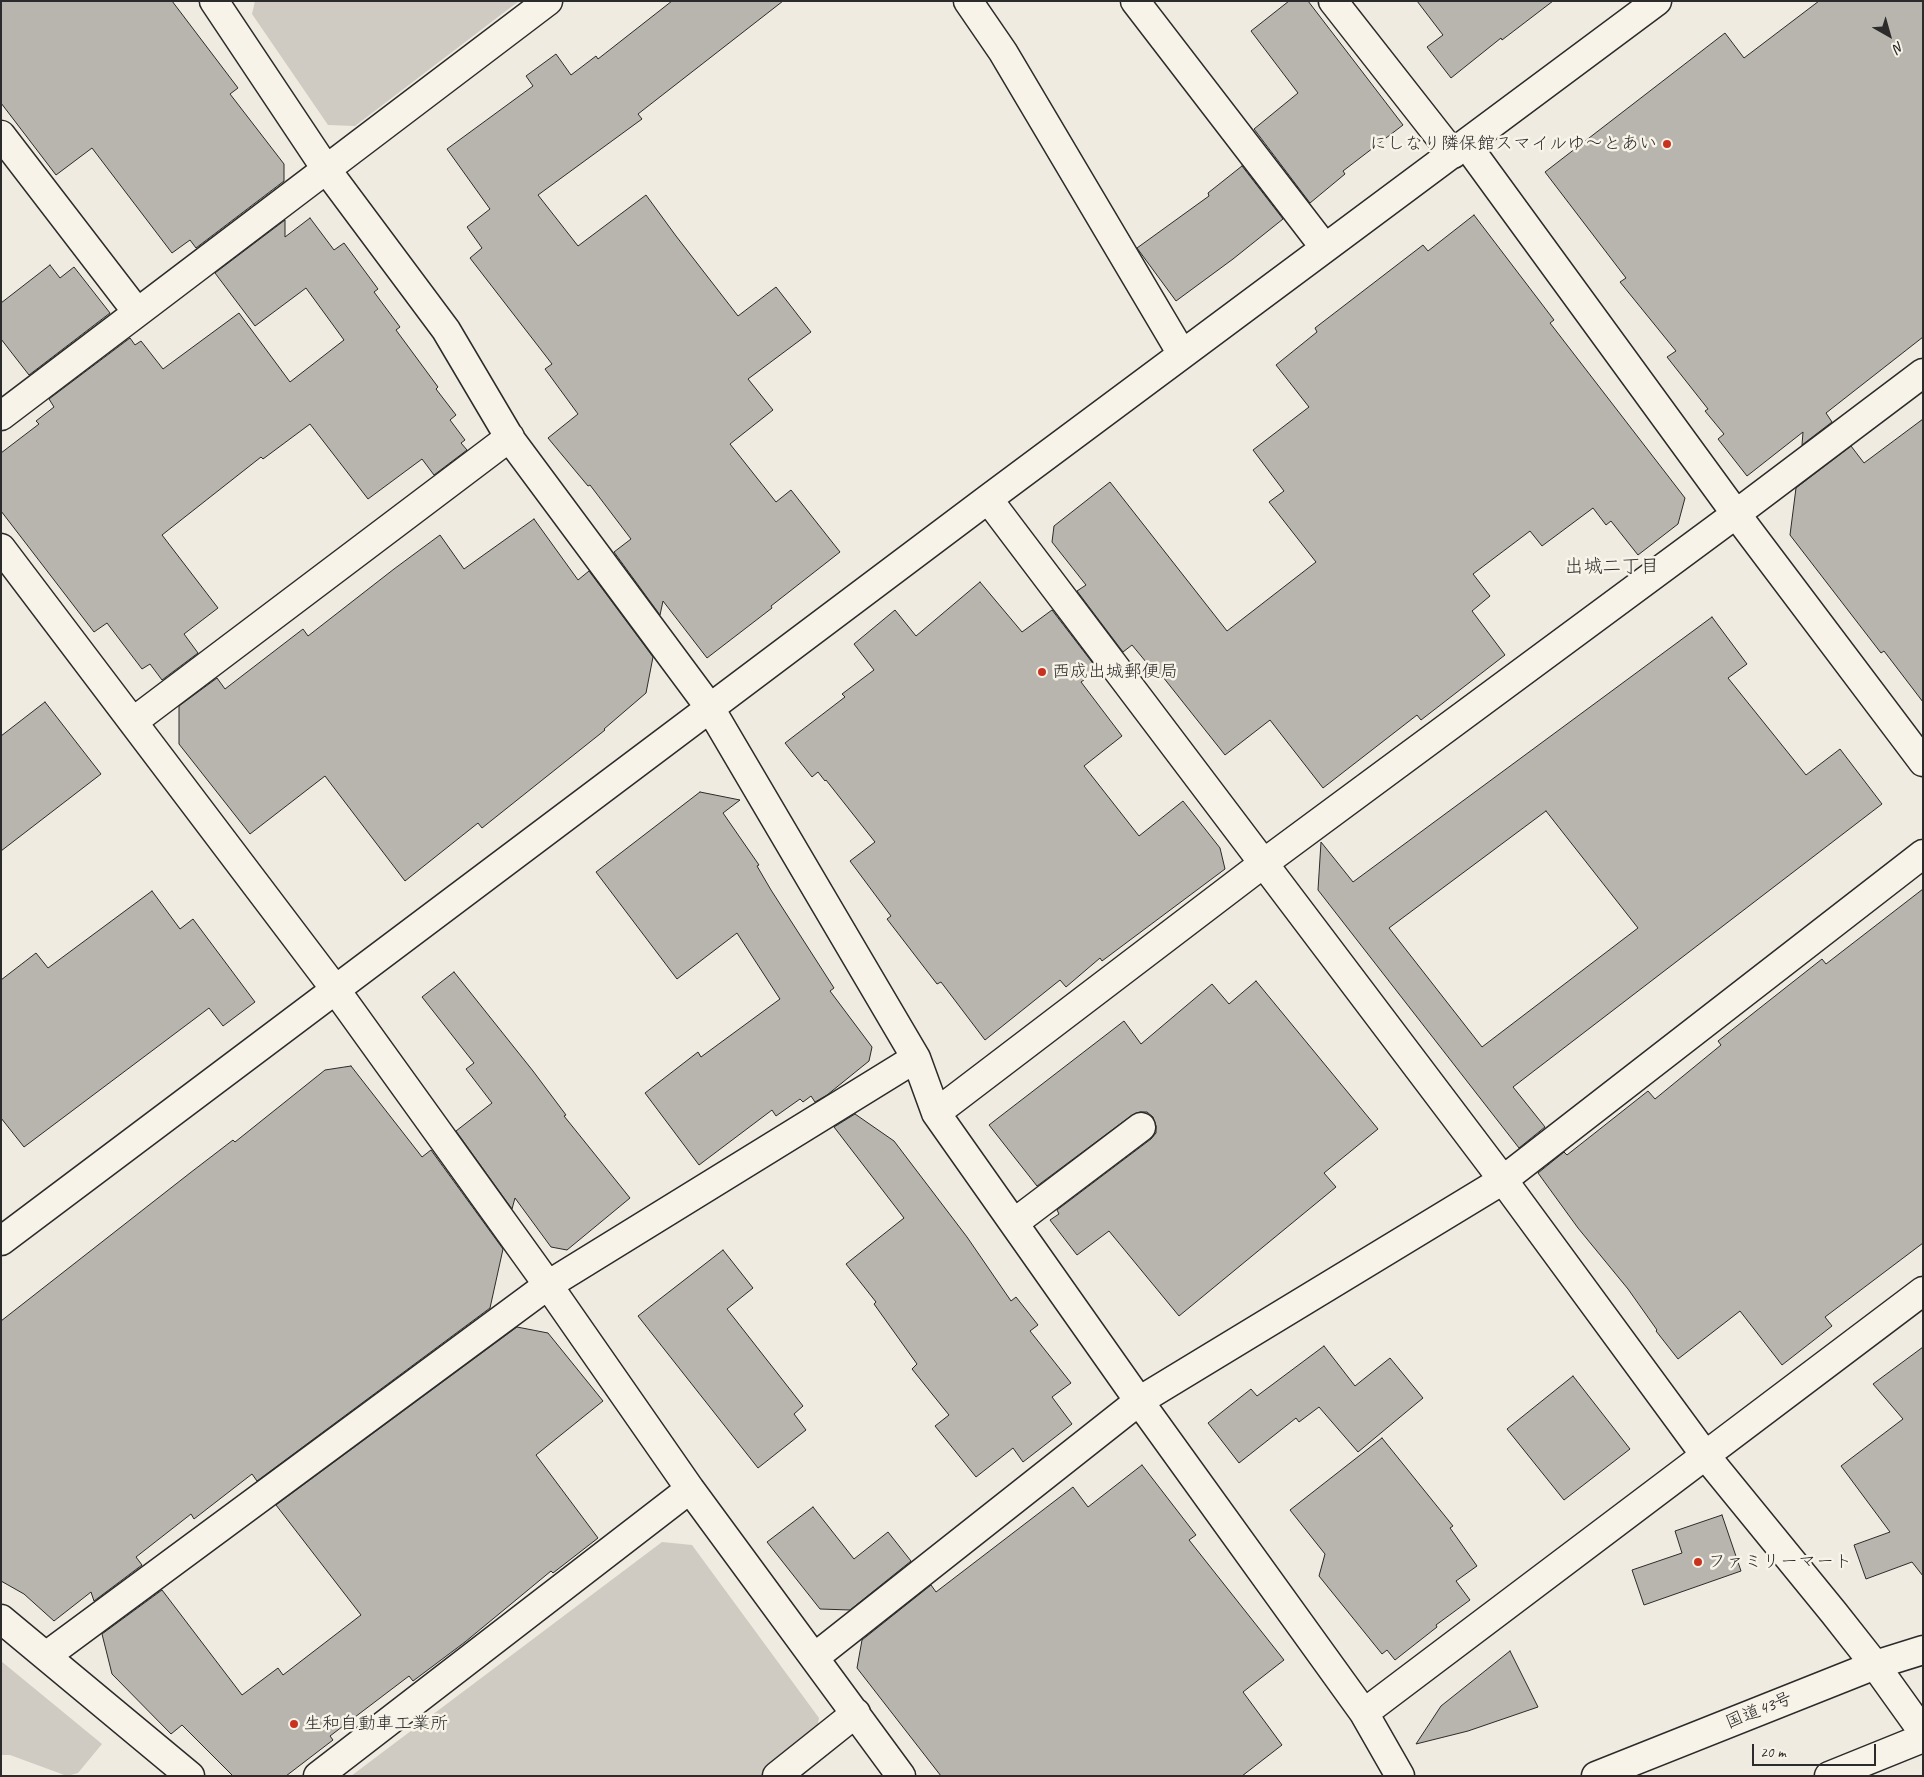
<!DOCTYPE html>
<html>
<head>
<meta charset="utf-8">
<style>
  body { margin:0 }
  #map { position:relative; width:1924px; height:1777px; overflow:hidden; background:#efebe0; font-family:Caveat,sans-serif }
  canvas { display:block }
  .frame { position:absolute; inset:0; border:2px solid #2b2b2b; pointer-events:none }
  .north { position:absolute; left:1864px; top:10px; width:50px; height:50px; -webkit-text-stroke:4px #f7f3e8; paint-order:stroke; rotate:142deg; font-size:14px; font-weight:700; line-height:20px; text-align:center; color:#2b2b2b }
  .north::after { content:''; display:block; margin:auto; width:18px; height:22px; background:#2b2b2b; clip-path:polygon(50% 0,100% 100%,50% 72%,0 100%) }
  .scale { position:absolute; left:1752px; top:1744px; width:124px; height:22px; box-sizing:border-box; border:2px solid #2b2b2b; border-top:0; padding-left:6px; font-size:15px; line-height:18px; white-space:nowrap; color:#2b2b2b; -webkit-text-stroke:4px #f7f3e8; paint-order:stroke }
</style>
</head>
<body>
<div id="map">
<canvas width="1924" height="1777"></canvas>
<div class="frame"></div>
<div class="north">N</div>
<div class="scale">20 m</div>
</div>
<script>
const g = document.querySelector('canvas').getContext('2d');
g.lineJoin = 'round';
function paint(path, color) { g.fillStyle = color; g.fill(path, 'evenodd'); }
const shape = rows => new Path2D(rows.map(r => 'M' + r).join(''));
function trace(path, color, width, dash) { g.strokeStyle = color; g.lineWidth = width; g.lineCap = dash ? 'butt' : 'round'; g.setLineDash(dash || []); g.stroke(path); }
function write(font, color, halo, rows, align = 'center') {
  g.font = font + ' Caveat,"Klee One",sans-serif'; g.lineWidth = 5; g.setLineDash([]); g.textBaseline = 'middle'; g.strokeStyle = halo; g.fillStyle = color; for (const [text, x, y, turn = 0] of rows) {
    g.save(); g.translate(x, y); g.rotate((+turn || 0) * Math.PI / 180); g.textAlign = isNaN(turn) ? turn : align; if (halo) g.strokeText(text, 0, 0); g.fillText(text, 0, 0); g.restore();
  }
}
const green = shape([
  [255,1,519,1,355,126,328,125,252,14],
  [662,1542,692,1545,819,1718,816,1734,761,1776,351,1776],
  [1,1661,102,1744,78,1773,67,1776,10,1755,1,1755]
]);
const building = shape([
  [1,1,172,1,238,88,230,94,284,164,284,181,196,248,190,240,172,253,92,148,56,175,1,103,1,1],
  [672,1,783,1,638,114,642,119,538,195,578,246,646,195,676,236,738,316,776,287,811,332,748,379,773,410,730,444,776,502,791,490,840,552,771,606,772,608,707,658,663,601,660,615,614,552,631,539,590,485,588,486,548,438,578,414,545,369,552,364,470,258,482,248,467,227,490,209,447,149,533,86,526,76,556,54,571,75,596,56,598,59,672,1],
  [1289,1,1308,1,1403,125,1343,171,1345,174,1310,203,1254,129,1298,93,1251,31,1289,1],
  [1417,1,1553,1,1502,40,1501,38,1451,78,1427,47,1443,35,1417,1],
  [1819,1,1923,1,1923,337,1826,413,1832,422,1802,445,1803,432,1747,476,1718,439,1724,434,1705,411,1708,409,1667,357,1676,351,1620,282,1626,278,1545,172,1725,33,1744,58,1819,1],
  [1242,166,1283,219,1233,259,1176,301,1137,248,1209,196,1208,193,1242,166],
  [1474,215,1554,320,1550,323,1685,498,1678,524,1638,555,1611,521,1606,525,1593,508,1542,546,1530,531,1473,574,1490,596,1472,611,1505,655,1421,720,1417,715,1323,788,1270,720,1225,755,1159,672,1156,674,1132,645,1123,652,1077,591,1086,585,1052,542,1054,526,1110,482,1227,631,1316,562,1269,502,1284,491,1253,450,1309,407,1276,365,1317,332,1315,328,1423,245,1428,251,1474,215],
  [310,218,334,250,344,243,378,289,374,292,400,327,396,330,438,387,436,389,456,415,450,420,465,440,461,443,467,450,434,475,422,459,368,499,310,424,263,459,261,457,162,535,218,608,184,634,198,653,162,680,150,664,142,669,107,623,94,632,1,511,1,453,39,424,36,421,54,407,49,399,130,338,135,345,141,341,163,369,239,313,290,382,344,340,306,288,255,326,215,273,285,220,285,237,310,218],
  [50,265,60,278,74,267,110,313,29,375,1,339,1,303,50,265],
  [1923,419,1923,702,1884,651,1881,653,1790,535,1796,488,1851,446,1864,463,1923,419],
  [534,519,578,580,589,571,653,657,646,693,604,729,605,730,482,828,478,823,405,881,325,776,250,834,179,744,179,706,217,678,225,689,303,629,308,636,394,569,440,535,464,569,534,519],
  [980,582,1022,632,1052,610,1098,670,1081,682,1122,736,1084,766,1139,836,1183,801,1220,848,1225,869,1102,961,1100,958,1066,987,1060,980,985,1040,941,982,937,984,887,919,891,916,850,861,875,842,826,780,825,781,818,772,812,777,785,743,845,697,842,694,874,670,854,644,895,610,916,636,980,582],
  [1712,617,1747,664,1728,678,1806,775,1840,749,1882,804,1513,1087,1545,1127,1519,1148,1318,890,1321,842,1353,882,1712,617],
  [1546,811,1638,928,1482,1047,1389,928,1546,811],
  [45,702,101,774,1,851,1,736,45,702],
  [700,792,740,800,723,813,759,865,757,866,771,890,834,988,830,991,872,1047,869,1061,827,1095,815,1102,811,1096,803,1102,800,1099,776,1116,772,1110,699,1165,645,1093,698,1052,701,1057,780,999,737,933,677,979,596,872,700,792],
  [1923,889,1923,1243,1825,1317,1832,1326,1782,1365,1740,1311,1678,1359,1656,1331,1657,1330,1628,1289,1578,1228,1538,1173,1564,1152,1567,1155,1648,1091,1655,1099,1721,1045,1718,1041,1822,959,1826,964,1923,889],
  [152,891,180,929,193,919,255,1002,223,1026,209,1008,24,1147,1,1118,1,980,36,953,48,968,152,891],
  [454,972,533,1071,566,1115,564,1116,630,1198,567,1250,551,1247,515,1198,512,1209,456,1131,492,1103,466,1069,474,1063,422,997,454,972],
  [1256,981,1378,1129,1324,1173,1336,1187,1179,1316,1109,1231,1077,1255,1050,1220,1059,1214,1057,1210,1151,1139,1156,1133,1156,1126,1153,1117,1147,1112,1140,1112,1132,1115,1037,1186,989,1125,1124,1021,1141,1044,1212,984,1229,1004,1256,981],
  [351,1066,422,1157,431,1150,503,1249,490,1308,257,1481,252,1474,194,1519,191,1514,136,1557,142,1565,94,1601,91,1592,54,1621,24,1594,1,1581,1,1321,190,1173,233,1140,235,1142,325,1070,351,1066],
  [855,1114,894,1141,967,1237,1011,1301,1016,1297,1038,1325,1030,1331,1071,1383,1052,1397,1072,1424,1023,1462,1013,1448,976,1477,935,1426,949,1415,912,1369,917,1364,874,1304,876,1302,846,1264,904,1218,834,1127,855,1114],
  [723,1250,753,1288,727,1309,803,1406,794,1414,806,1430,758,1468,638,1316,723,1250],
  [517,1327,548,1333,603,1401,536,1455,598,1538,553,1573,551,1571,465,1642,413,1681,409,1676,330,1736,333,1740,286,1776,233,1776,182,1725,171,1734,112,1674,102,1634,162,1590,242,1695,278,1668,283,1675,361,1615,276,1505,517,1327],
  [1324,1346,1355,1386,1390,1358,1423,1398,1358,1452,1319,1407,1299,1422,1296,1418,1239,1463,1208,1423,1251,1389,1257,1396,1324,1346],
  [1923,1347,1923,1576,1912,1562,1866,1579,1854,1545,1890,1532,1841,1466,1903,1419,1873,1384,1923,1347],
  [1573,1376,1630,1449,1564,1500,1507,1429,1573,1376],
  [1382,1438,1453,1526,1450,1528,1477,1566,1456,1581,1470,1600,1436,1625,1437,1627,1395,1660,1387,1650,1382,1654,1319,1576,1325,1554,1290,1510,1382,1438],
  [1142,1465,1196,1535,1189,1540,1284,1660,1243,1692,1282,1745,1242,1776,941,1776,857,1668,862,1640,931,1585,936,1592,1073,1487,1088,1507,1142,1465],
  [813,1507,854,1559,888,1532,911,1561,850,1610,820,1609,767,1542,813,1507],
  [1722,1515,1741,1571,1644,1605,1632,1570,1682,1553,1675,1531,1722,1515],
  [1510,1651,1538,1707,1468,1731,1416,1744,1441,1706,1510,1651]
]);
const minor = shape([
  [214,1,326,169,446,330,511,440,710,708,916,1058,936,1113,1139,1401,1364,1713,1400,1776],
  [968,1,1003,52,1182,354],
  [1135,1,1325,248],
  [1333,1,1453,154],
  [1,135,137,312],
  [1466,144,1736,514,1923,762],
  [1,416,548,1],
  [988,499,1503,1180,1705,1455,1834,1613,1875,1665,1923,1732],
  [1,548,335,989,548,1285,690,1489,901,1776],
  [134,721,510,437],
  [936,1113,1264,863,1736,514,1923,373],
  [1014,1223,1141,1127],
  [1,1241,988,499,1657,1],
  [1,1619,190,1776],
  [46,1656,548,1285,916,1058],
  [815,1657,1139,1401,1503,1180,1923,854],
  [1364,1713,1923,1291],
  [318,1776,690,1489],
  [777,1776,856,1713]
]);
const highway = shape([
  [1596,1776,1875,1665,1923,1650],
  [1829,1776,1923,1738]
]);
const markers = [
  [1667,144,5,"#c8321e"],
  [1042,672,5,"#c8321e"],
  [1698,1562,5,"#c8321e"],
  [294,1724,5,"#c8321e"]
];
const poiNames = [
  ["にしなり隣保館スマイルゆ～とあい",1657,144,"right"],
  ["西成出城郵便局",1052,672],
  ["ファミリーマート",1708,1562],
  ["生和自動車工業所",304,1724]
];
const streetNames = [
  ["国道43号",1759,1711,-22]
];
const neighbourhoodNames = [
  ["出城二丁目",1612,567]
];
paint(green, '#cfcbc2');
paint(building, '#b8b5ae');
trace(building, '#2b2b2b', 1);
trace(minor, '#2b2b2b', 31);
trace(highway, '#2b2b2b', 31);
trace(minor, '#f7f3e8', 28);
trace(highway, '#f7f3e8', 28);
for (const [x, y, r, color] of markers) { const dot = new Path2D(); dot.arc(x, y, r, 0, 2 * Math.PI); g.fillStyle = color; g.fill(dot); trace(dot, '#f7f3e8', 2); }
write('18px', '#2b2b2b', '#f7f3e8', poiNames, 'left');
write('18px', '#2b2b2b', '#f7f3e8', streetNames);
write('19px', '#2b2b2b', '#f7f3e8', neighbourhoodNames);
</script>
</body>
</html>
